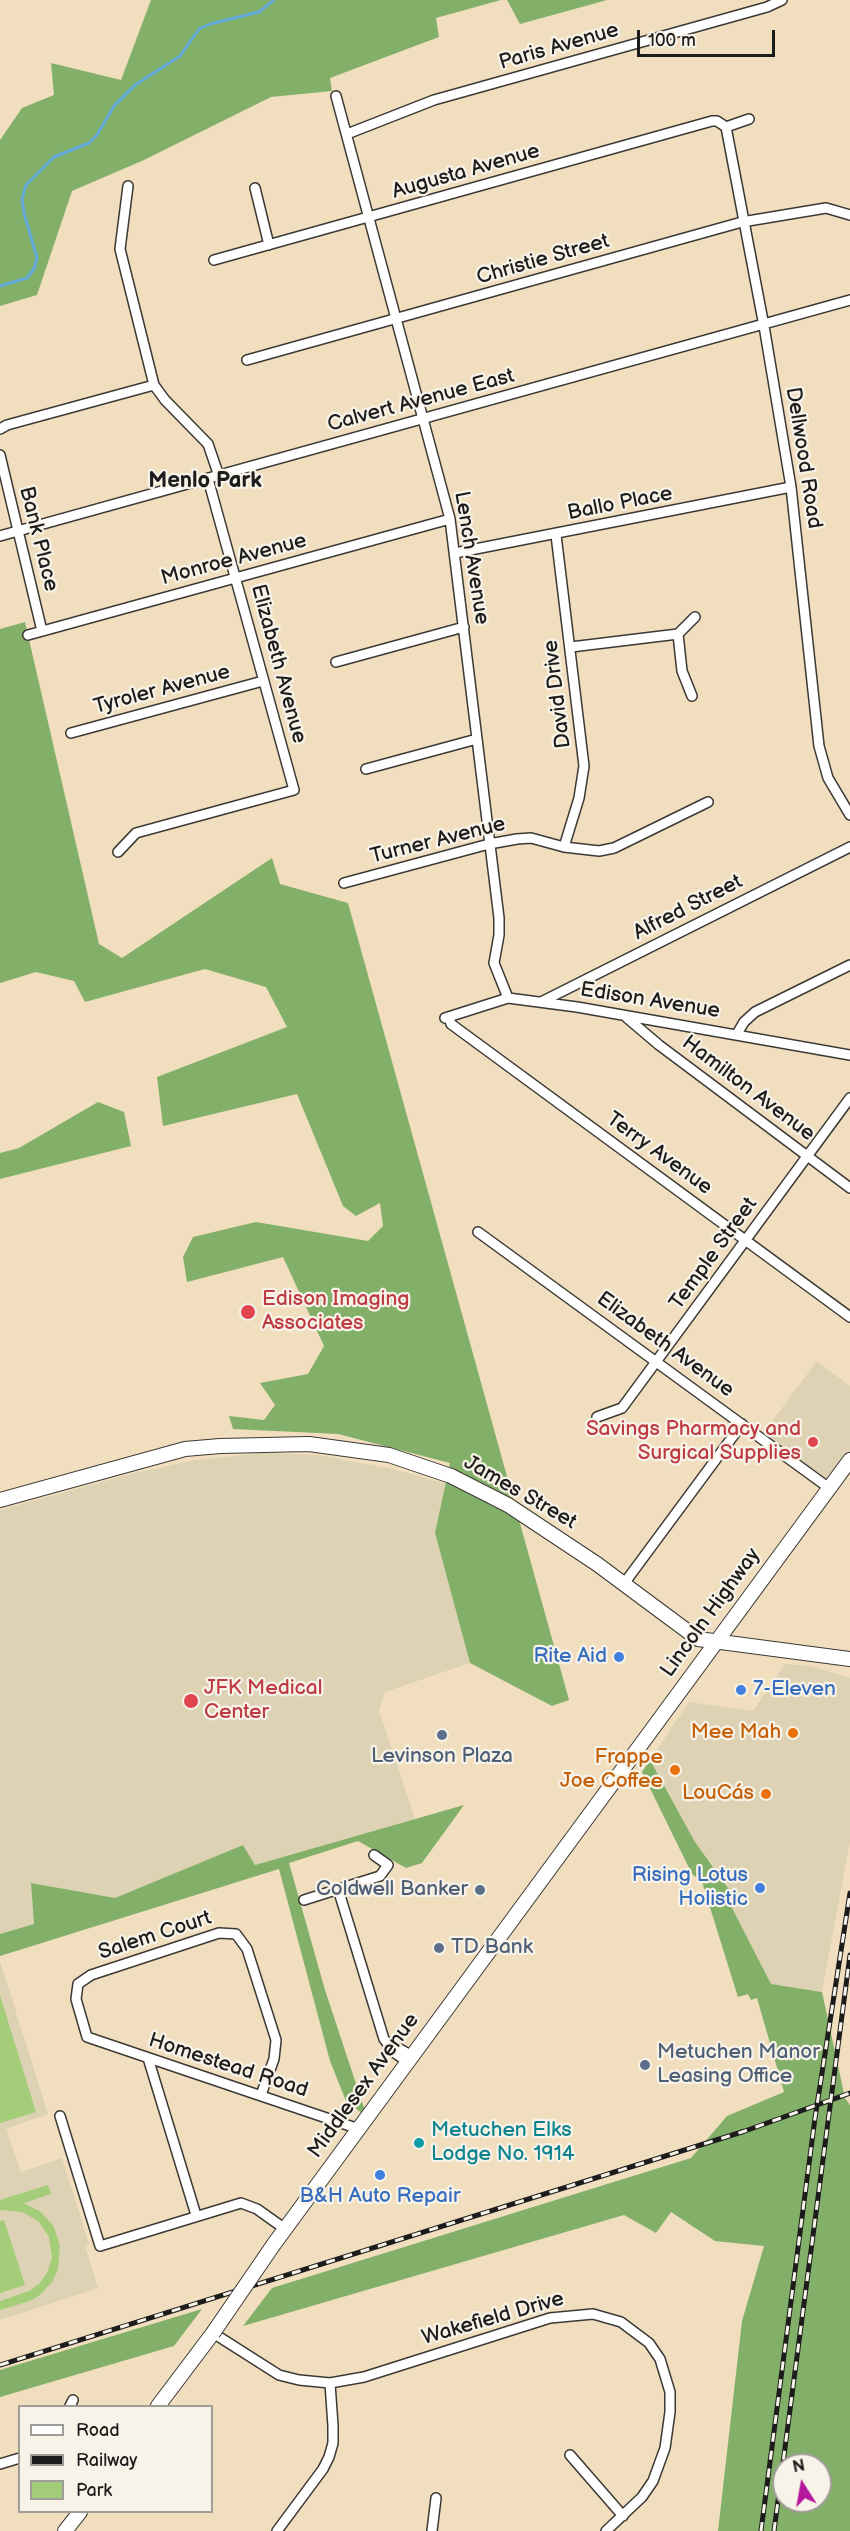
<!DOCTYPE html>
<html>
<head>
<meta charset="utf-8">
<style>
  body { margin:0 }
  #map { position:relative; width:850px; height:2531px; overflow:hidden; background:#f0debf; font-family:"Balsamiq Sans",sans-serif }
  canvas { display:block }
  .legend { position:absolute; left:18px; top:2405px; width:195px; height:108px; box-sizing:border-box; background:#f7f3e8; border:2px solid #9f9d96; margin:0; padding:8px 10px; list-style:none; font-size:18px; color:#1c1c1c }
  .legend li { display:flex; align-items:center; gap:12px; height:30px }
  .legend b { width:30px; border:2px solid #9f9d96 }
  .north { position:absolute; left:772px; top:2453px; width:60px; height:60px; box-sizing:border-box; background:#f7f3e8; border:2px solid #9f9d96; border-radius:50%; rotate:349deg; font-size:16px; font-weight:700; line-height:24px; text-align:center; color:#1c1c1c }
  .north::after { content:''; display:block; margin:auto; width:21px; height:27px; background:#b5179e; clip-path:polygon(50% 0,100% 100%,50% 72%,0 100%) }
  .scale { position:absolute; left:637px; top:30px; width:138px; height:27px; box-sizing:border-box; border:3px solid #1c1c1c; border-top:0; padding-left:8px; font-size:18px; line-height:21px; white-space:nowrap; color:#1c1c1c; -webkit-text-stroke:4px #f7f3e8; paint-order:stroke }
</style>
</head>
<body>
<div id="map">
<canvas width="850" height="2531"></canvas>
<ul class="legend">
<li><b style="height:8px;background:#fff"></b>Road</li>
<li><b style="height:8px;background:#1c1c1c"></b>Railway</li>
<li><b style="height:16px;background:#a4cd79"></b>Park</li>
</ul>
<div class="north">N</div>
<div class="scale">100 m</div>
</div>
<script>
const g = document.querySelector('canvas').getContext('2d');
g.lineJoin = 'round';
function paint(path, color) { g.fillStyle = color; g.fill(path, 'evenodd'); }
const shape = rows => new Path2D(rows.map(r => 'M' + r).join(''));
function trace(path, color, width, dash) { g.strokeStyle = color; g.lineWidth = width; g.lineCap = dash ? 'butt' : 'round'; g.setLineDash(dash || []); g.stroke(path); }
function write(font, color, halo, rows, align = 'center') {
  g.font = font + ' "Balsamiq Sans",sans-serif'; g.lineWidth = 4.5; g.setLineDash([]); g.textBaseline = 'middle'; g.strokeStyle = halo; g.fillStyle = color; for (const [text, x, y, turn = 0] of rows) {
    g.save(); g.translate(x, y); g.rotate((+turn || 0) * Math.PI / 180); g.textAlign = isNaN(turn) ? turn : align; if (halo) g.strokeText(text, 0, 0); g.fillText(text, 0, 0); g.restore();
  }
}
const built = shape([
  [817,1361,850,1386,850,1460,829,1488,761,1436],
  [263,1453,317,1455,393,1469,451,1485,435,1533,470,1663,385,1692,379,1710,415,1819,255,1865,243,1845,115,1898,31,1883,34,1924,0,1934,0,1510,127,1475,195,1460],
  [785,1664,811,1666,850,1678,850,1841,822,1992,771,1984,729,1902,727,1884,695,1842,650,1760,689,1702,753,1711],
  [0,1961,48,2114,6,2129,21,2172,62,2158,89,2244,85,2246,98,2288,0,2320]
]);
const green = shape([
  [0,1995,36,2112,0,2123],
  [48,2185,51,2194,24,2203,41,2212,54,2227,60,2246,58,2269,53,2281,40,2295,30,2301,0,2310,0,2301,29,2291,40,2283,48,2271,52,2257,49,2237,39,2222,23,2212,0,2210,0,2200],
  [4,2220,25,2285,0,2293,0,2221]
]);
const forest = shape([
  [151,0,501,0,436,18,439,37,330,78,332,91,271,97,144,160,72,191,37,295,0,306,0,140,22,108,54,95,51,63,121,80],
  [507,0,607,0,520,24],
  [25,622,99,944,122,958,272,858,280,884,348,903,569,1700,552,1706,470,1663,435,1533,450,1463,338,1434,233,1429,229,1416,264,1420,275,1405,260,1383,308,1374,324,1346,283,1257,187,1282,183,1257,193,1237,256,1222,368,1241,383,1226,380,1203,356,1216,343,1206,297,1094,163,1126,157,1077,287,1027,266,987,205,969,85,1002,74,981,36,972,0,983,0,629],
  [98,1102,124,1112,131,1146,0,1179,0,1153,19,1148],
  [650,1760,695,1842,734,1896,729,1902,771,1984,822,1992,845,2098,850,2105,850,2531,718,2531,742,2321,764,2246,715,2241,671,2212,656,2233,624,2215,243,2326,272,2288,691,2158,727,2116,784,2092,757,1998,751,2000,748,1994,738,1997,702,1882,692,1874,642,1772],
  [784,2465,820,2465,820,2501,784,2501],
  [464,1805,422,1863,406,1868,358,1841,289,1863,325,1990,367,2117,346,2101,330,2061,279,1869,0,1956,0,1934,34,1924,31,1883,115,1898,243,1845,255,1865],
  [202,2309,174,2346,0,2397,0,2370]
]);
const stream = shape([
  [0,286,27,278,34,269,37,258,24,213,22,199,26,185,54,157,89,143,97,135,114,106,135,85,180,56,199,29,210,24,259,12,274,0]
]);
const street = shape([
  [336,96,450,519,499,918,499,935,494,963,508,998],
  [726,127,764,326,791,487,819,746,828,778,850,815],
  [726,127,749,119],
  [347,134,434,100,767,7,782,0],
  [128,186,120,249,154,385,165,400,208,444,219,476],
  [255,188,269,245],
  [214,260,712,121,717,121,726,127],
  [247,360,742,222,826,208,850,215],
  [0,429,7,425,154,385],
  [0,455,42,631],
  [556,535,584,766,579,798,564,847],
  [0,536,850,300],
  [455,553,791,487],
  [678,634,682,671,692,696],
  [28,635,450,519],
  [571,647,678,634,695,617],
  [336,662,464,627],
  [71,733,263,681],
  [366,769,477,739],
  [118,852,136,833,294,790,208,479],
  [344,883,489,844,517,839,531,838,564,847,599,851,614,848,708,802],
  [541,1002,850,847],
  [449,1017,451,1024,850,1317],
  [626,1017,659,1045,850,1188],
  [445,1018,508,998,577,1007,850,1055],
  [737,1034,744,1022,755,1012,850,965],
  [478,1232,829,1488],
  [597,1417,622,1408,850,1098],
  [623,1585,742,1424],
  [338,1889,384,2039,395,2053,408,2062],
  [304,1900,380,1876,388,1865,374,1855],
  [389,2046,398,2048,412,2056],
  [148,2058,196,2215],
  [261,2095,274,2059,276,2040,247,1949,236,1934,219,1933,91,1975,78,1984,76,1999,87,2037,359,2129],
  [60,2116,100,2246,241,2203,257,2209,285,2229],
  [213,2333,279,2375,299,2380,330,2383,364,2377,550,2318,593,2314,621,2322,649,2343,660,2359,670,2392,670,2412,665,2448,653,2481,642,2497,606,2531],
  [70,2406,73,2400],
  [570,2455,623,2516],
  [0,2464,20,2458],
  [277,2531,323,2469,329,2457,333,2443,333,2426,330,2383],
  [432,2531,436,2498]
]);
const secondary = shape([
  [0,1500,185,1449,220,1446,309,1444,389,1455,451,1476,508,1505,597,1564,698,1639,850,1659],
  [274,2244,850,1460],
  [158,2406,213,2333],
  [65,2531,80,2512]
]);
const rail = shape([
  [0,2365,745,2131,850,2093],
  [761,2531,815,2118,850,1893],
  [774,2531,850,1955]
]);
const secondaryBridge = shape([
  [213,2333,274,2244]
]);
const markers = [
  [248,1312,8,"#e0444e"],
  [813,1442,6,"#e0444e"],
  [619,1657,6,"#3f7fe0"],
  [741,1690,6,"#3f7fe0"],
  [191,1701,8,"#e0444e"],
  [793,1733,6,"#e8710a"],
  [442,1735,6,"#5c6f8a"],
  [675,1770,6,"#e8710a"],
  [766,1794,6,"#e8710a"],
  [760,1888,6,"#3f7fe0"],
  [480,1890,6,"#5c6f8a"],
  [439,1948,6,"#5c6f8a"],
  [645,2065,6,"#5c6f8a"],
  [419,2143,6,"#0f9aa8"],
  [380,2175,6,"#3f7fe0"]
];
const streetNames = [
  ["Paris Avenue",559,47,-16],
  ["Augusta Avenue",466,172,-16],
  ["Christie Street",543,260,-16],
  ["Calvert Avenue East",421,401,-15],
  ["Dellwood Road",803,458,81],
  ["Ballo Place",620,504,-11],
  ["Bank Place",38,539,76],
  ["Lench Avenue",471,558,81],
  ["Monroe Avenue",234,560,-15],
  ["Elizabeth Avenue",278,664,75],
  ["Tyroler Avenue",162,690,-15],
  ["David Drive",558,694,-97],
  ["Turner Avenue",438,841,-14],
  ["Alfred Street",688,908,-27],
  ["Edison Avenue",650,1001,9],
  ["Hamilton Avenue",748,1089,37],
  ["Terry Avenue",659,1154,36],
  ["Temple Street",714,1254,-54],
  ["Elizabeth Avenue",665,1345,36],
  ["James Street",520,1493,30],
  ["Lincoln Highway",711,1613,-54],
  ["Salem Court",155,1936,-18],
  ["Homestead Road",228,2066,18],
  ["Middlesex Avenue",364,2086,-54],
  ["Wakefield Drive",493,2319,-16]
];
const healthNames = [
  ["Edison Imaging",262,1300],
  ["Associates",262,1324],
  ["Savings Pharmacy and",801,1430,"right"],
  ["Surgical Supplies",801,1454,"right"],
  ["JFK Medical",204,1689],
  ["Center",204,1713]
];
const shopNames = [
  ["Rite Aid",607,1657],
  ["7-Eleven",753,1690,"left"],
  ["Rising Lotus",748,1876],
  ["Holistic",748,1900],
  ["B&H Auto Repair",380,2197,"center"]
];
const foodNames = [
  ["Mee Mah",781,1733],
  ["Frappe",663,1758],
  ["Joe Coffee",663,1782],
  ["LouCás",754,1794]
];
const serviceNames = [
  ["Levinson Plaza",442,1757,"center"],
  ["Coldwell Banker",468,1890,"right"],
  ["TD Bank",451,1948],
  ["Metuchen Manor",657,2053],
  ["Leasing Office",657,2077]
];
const cultureNames = [
  ["Metuchen Elks",431,2131],
  ["Lodge No. 1914",431,2155]
];
const neighbourhoodNames = [
  ["Menlo Park",205,481]
];
paint(built, '#ddd3b4');
paint(green, '#a4cd79');
paint(forest, '#83b069');
trace(stream, '#62a8d8', 3);
trace(street, '#3c3934', 12);
trace(secondary, '#3c3934', 16);
trace(street, '#fff', 9);
trace(secondary, '#fff', 14);
trace(rail, '#1c1c1c', 5);
trace(rail, '#f7f3e8', 3, [9]);
trace(secondaryBridge, '#3c3934', 16, []);
trace(secondaryBridge, '#fff', 14);
for (const [x, y, r, color] of markers) { const dot = new Path2D(); dot.arc(x, y, r, 0, 2 * Math.PI); g.fillStyle = color; g.fill(dot); trace(dot, '#f7f3e8', 2); }
write('21px', '#1c1c1c', '#f7f3e8', streetNames);
write('21px', '#be3a42', '#f7f3e8', healthNames, 'left');
write('21px', '#366cbe', '#f7f3e8', shopNames, 'right');
write('21px', '#c56008', '#f7f3e8', foodNames, 'right');
write('21px', '#4e5e75', '#f7f3e8', serviceNames, 'left');
write('21px', '#0d838f', '#f7f3e8', cultureNames, 'left');
write('bold 22px', '#1c1c1c', '#f7f3e8', neighbourhoodNames);
</script>
</body>
</html>
